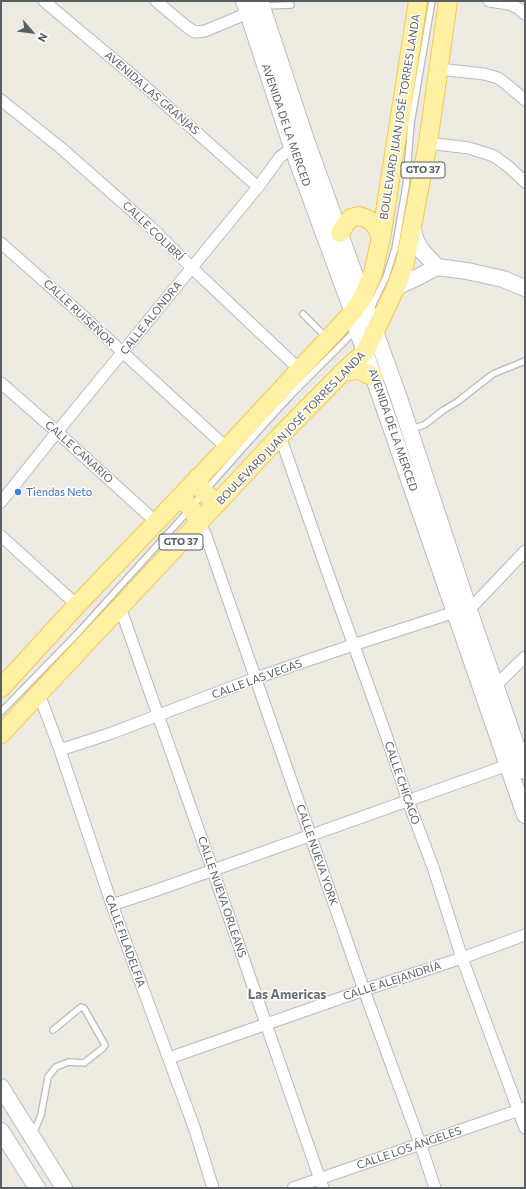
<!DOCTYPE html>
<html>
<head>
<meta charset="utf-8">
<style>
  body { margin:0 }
  #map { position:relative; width:526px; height:1189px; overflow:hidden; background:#edebe1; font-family:Commissioner,sans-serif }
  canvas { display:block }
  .frame { position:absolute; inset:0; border:2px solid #5a5e63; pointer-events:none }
  .north { position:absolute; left:12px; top:12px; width:40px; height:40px; -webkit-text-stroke:3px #fff; paint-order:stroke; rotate:118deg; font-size:11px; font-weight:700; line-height:16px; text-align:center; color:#5a5e63 }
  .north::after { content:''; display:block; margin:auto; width:14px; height:18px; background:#5a5e63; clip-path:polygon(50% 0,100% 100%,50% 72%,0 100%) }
</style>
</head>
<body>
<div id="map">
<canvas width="526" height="1189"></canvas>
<div class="frame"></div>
<div class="north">N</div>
</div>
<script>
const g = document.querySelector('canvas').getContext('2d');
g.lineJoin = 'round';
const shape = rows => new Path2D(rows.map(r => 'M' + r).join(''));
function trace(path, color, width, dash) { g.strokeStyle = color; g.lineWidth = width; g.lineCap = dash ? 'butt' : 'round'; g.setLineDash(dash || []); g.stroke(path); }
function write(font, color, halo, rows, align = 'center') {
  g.font = font + ' Commissioner,sans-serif'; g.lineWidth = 3; g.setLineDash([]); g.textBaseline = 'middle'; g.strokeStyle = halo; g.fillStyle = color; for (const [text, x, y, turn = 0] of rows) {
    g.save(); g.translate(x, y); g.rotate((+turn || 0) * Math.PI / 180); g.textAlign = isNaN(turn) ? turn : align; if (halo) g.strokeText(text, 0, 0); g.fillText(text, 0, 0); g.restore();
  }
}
const lane = shape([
  [264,6,291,5],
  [371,308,386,277,395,249,406,186,411,123,432,1],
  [303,314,326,337],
  [411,429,424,425,431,420,442,411,457,402,493,374,525,361],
  [1,712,76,635,191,508,204,492,260,429,293,393,356,330],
  [33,1134,41,1115,48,1077,56,1067,69,1062,84,1063,103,1048,105,1045,84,1008,81,1007,53,1030]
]);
const street = shape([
  [44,1,131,74,258,187],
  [156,1,187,27,195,32,205,31,248,13],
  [489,1,509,4,518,8,525,14],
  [439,69,484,74,498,78,505,83,525,100],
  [1,100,61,148,154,230,192,268,299,369],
  [428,143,469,148,494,156,509,167,525,182],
  [1,243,81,314,227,448],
  [1,383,57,432,156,522],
  [280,436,330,579,385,732,408,801,433,867,462,958,525,1128],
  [1,502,57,432,258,187,280,157,297,144],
  [199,522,206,536,212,553,364,990,420,1143,435,1188],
  [1,536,77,605],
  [120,607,213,871,323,1188],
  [469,610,525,551],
  [495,686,525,657],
  [39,694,60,750,112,905,194,1127,213,1188],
  [60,750,109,734,256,678,353,645,455,612],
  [112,905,160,889,508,765],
  [169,1058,364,990,462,958,525,935],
  [293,1188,525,1108]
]);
const secondary = shape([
  [244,1,292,147,356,321,357,329,525,815],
  [260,1,306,140,399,398,469,610,525,771],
  [412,227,416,241,421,250,437,267],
  [396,287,416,278,437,267,467,271,503,279,525,288],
  [1,1087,64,1188],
  [1,1131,37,1188]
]);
const primary = shape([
  [340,233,346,223,351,218,359,216,365,218,371,221,377,228,381,238],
  [343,372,356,370,361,371,374,377],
  [198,477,200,486,204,492,208,496,219,502],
  [177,500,185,503,188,505,191,508,199,522],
  [1,688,77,605,227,448,353,312,362,299,373,273,381,238,418,1],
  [1,734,280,436,343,372,365,352,396,287,405,263,428,143,448,1]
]);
const markers = [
  [18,492,4,"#3f7fe0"]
];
const shields = [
  [423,170,44],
  [181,542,44]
];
const shieldNames = [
  ["GTO 37",423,170],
  ["GTO 37",181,542]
];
const streetNames = [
  ["AVENIDA LAS GRANJAS",152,93,41],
  ["BOULEVARD JUAN JOSÉ TORRES LANDA",400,117,-81],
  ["AVENIDA DE LA MERCED",286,125,71],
  ["CALLE COLIBRÍ",153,231,44],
  ["CALLE RUISEÑOR",79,313,43],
  ["CALLE ALONDRA",151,318,-51],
  ["BOULEVARD JUAN JOSÉ TORRES LANDA",291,428,-46],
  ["AVENIDA DE LA MERCED",393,430,71],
  ["CALLE CANARIO",79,452,42],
  ["CALLE LAS VEGAS",257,679,-20],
  ["CALLE CHICAGO",402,783,71],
  ["CALLE NUEVA YORK",317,855,71],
  ["CALLE NUEVA ORLEANS",222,897,71],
  ["CALLE FILADELFIA",125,941,70],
  ["CALLE ALEJANDRÍA",392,981,-18],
  ["CALLE LOS ÁNGELES",409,1148,-19]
];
const shopNames = [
  ["Tiendas Neto",26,492]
];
const quarterNames = [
  ["Las Americas",287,995]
];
trace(lane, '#b7b9be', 8);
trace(street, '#b7b9be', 13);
trace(secondary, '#b7bbc0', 18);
trace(primary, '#f5c753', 20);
trace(lane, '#fff', 5.5);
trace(street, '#fff', 11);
trace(secondary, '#fff', 16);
trace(primary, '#fff0a4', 18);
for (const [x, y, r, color] of markers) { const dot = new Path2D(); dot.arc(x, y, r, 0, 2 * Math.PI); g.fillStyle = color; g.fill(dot); trace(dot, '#fff', 1.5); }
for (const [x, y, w] of shields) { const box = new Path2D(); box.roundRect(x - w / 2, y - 8, w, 16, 3); g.fillStyle = '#fff'; g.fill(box); trace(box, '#5a5e63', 1); }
write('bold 10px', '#5a5e63', null, shieldNames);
write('11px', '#5a5e63', '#fff', streetNames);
write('11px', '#366cbe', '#fff', shopNames, 'left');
write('bold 13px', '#6b7075', '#fff', quarterNames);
</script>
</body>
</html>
